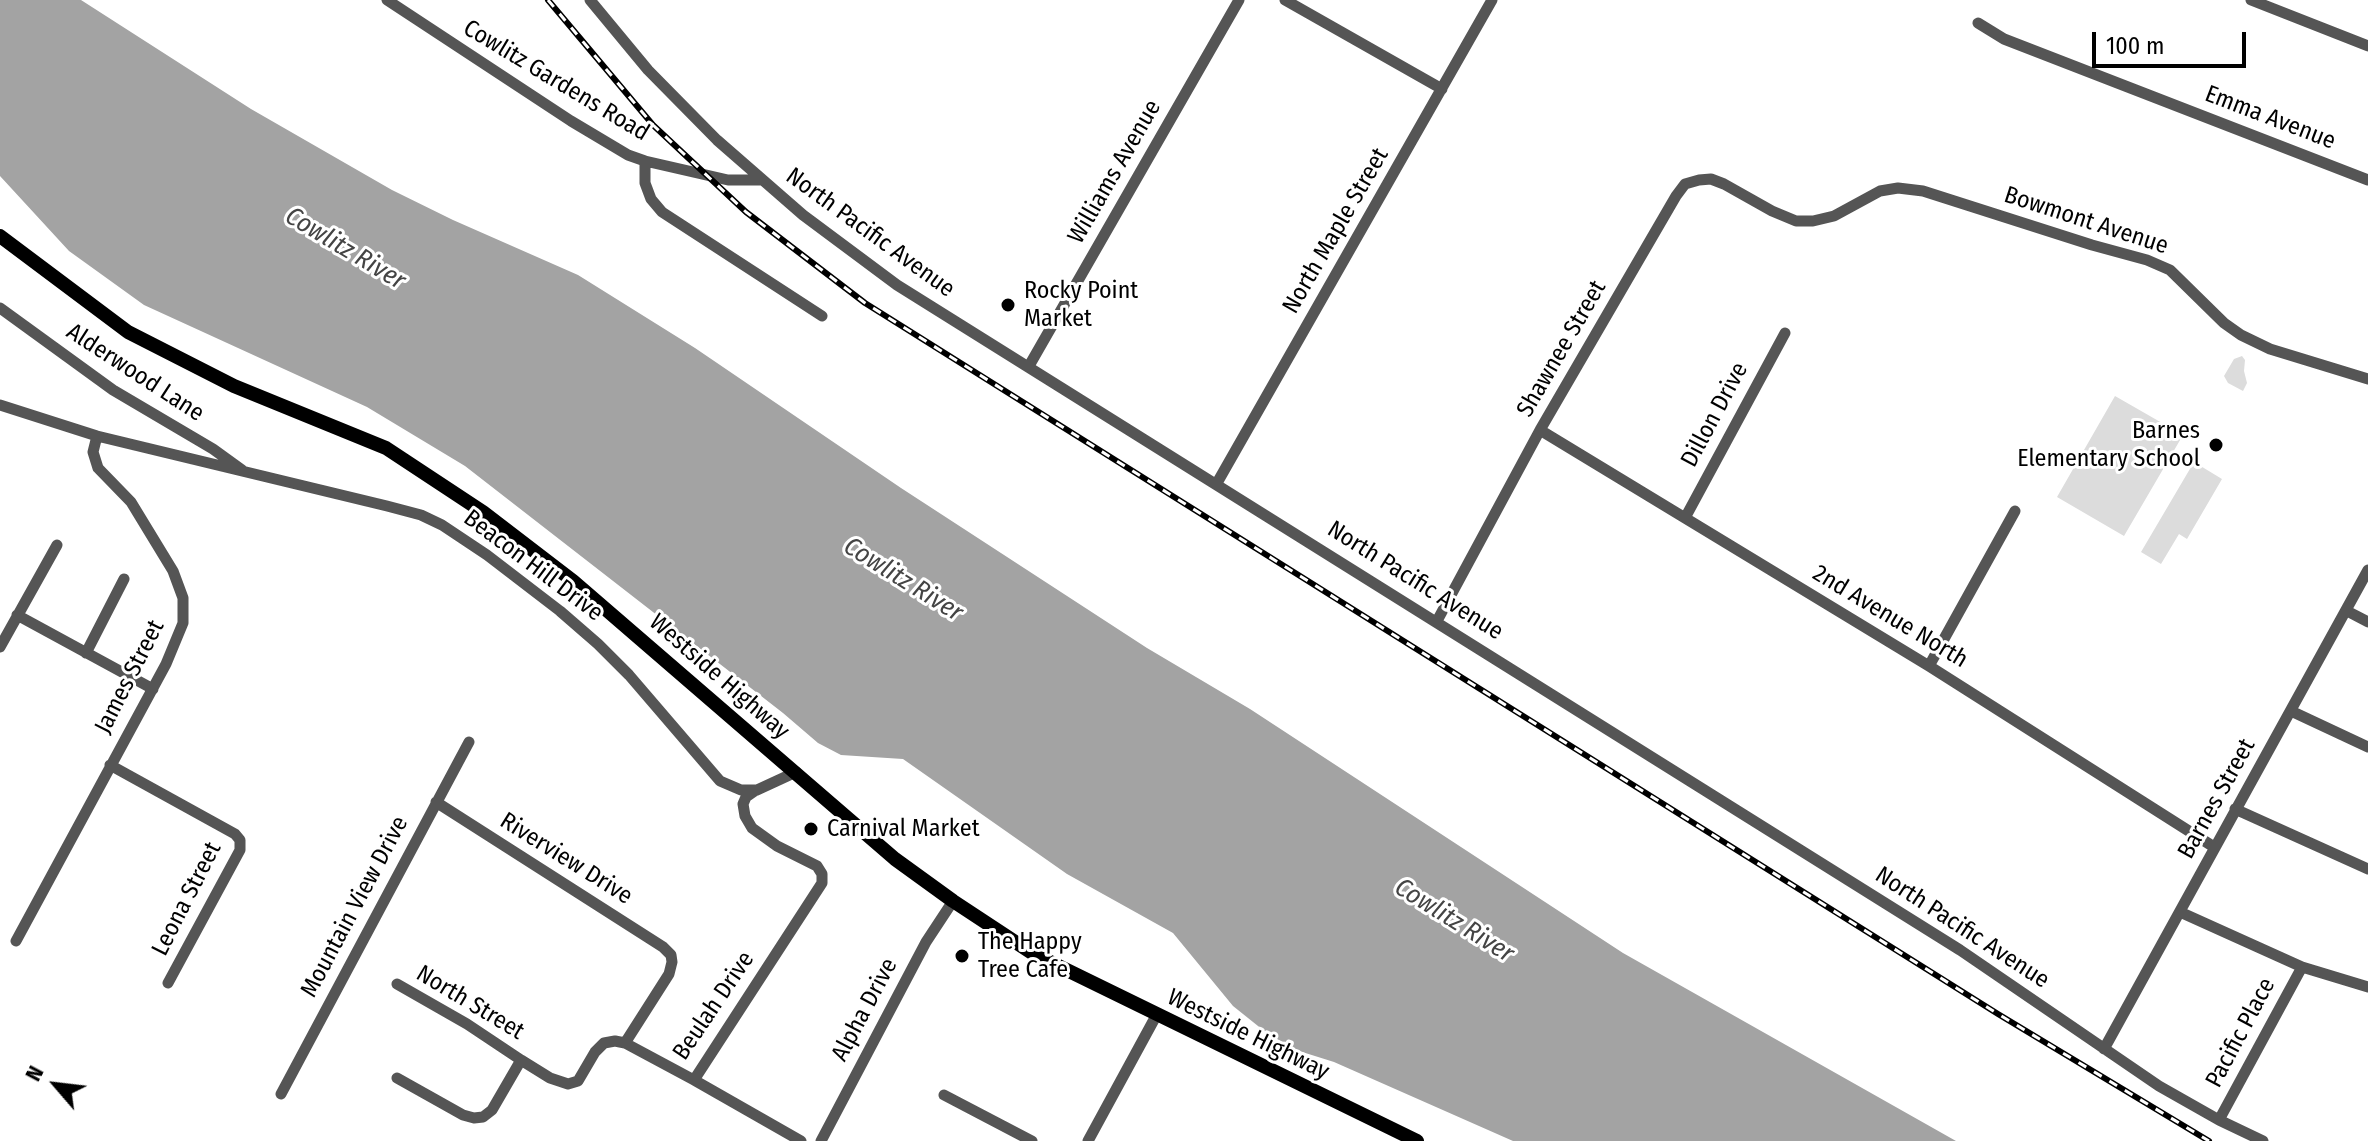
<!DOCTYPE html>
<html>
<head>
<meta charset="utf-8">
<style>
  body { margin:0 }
  #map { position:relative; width:2368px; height:1141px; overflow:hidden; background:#fff; font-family:"Fira Sans Condensed",sans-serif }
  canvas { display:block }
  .north { position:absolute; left:16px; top:1045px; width:80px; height:80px; -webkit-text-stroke:6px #fff; paint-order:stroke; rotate:298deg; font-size:22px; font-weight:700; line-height:32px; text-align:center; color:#000 }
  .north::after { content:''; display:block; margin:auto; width:28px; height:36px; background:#000; clip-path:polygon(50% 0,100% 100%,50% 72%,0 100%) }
  .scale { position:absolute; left:2092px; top:32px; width:154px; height:36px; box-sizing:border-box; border:4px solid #000; border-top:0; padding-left:10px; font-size:24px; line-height:28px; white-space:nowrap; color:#000; -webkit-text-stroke:6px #fff; paint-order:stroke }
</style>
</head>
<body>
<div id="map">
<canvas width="2368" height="1141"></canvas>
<div class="north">N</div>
<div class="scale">100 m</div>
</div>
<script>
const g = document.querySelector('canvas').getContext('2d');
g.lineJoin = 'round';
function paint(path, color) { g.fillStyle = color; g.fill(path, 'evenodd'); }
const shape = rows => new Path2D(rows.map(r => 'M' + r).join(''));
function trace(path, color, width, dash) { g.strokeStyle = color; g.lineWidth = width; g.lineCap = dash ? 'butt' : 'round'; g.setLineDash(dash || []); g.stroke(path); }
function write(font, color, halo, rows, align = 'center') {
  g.font = font + ' "Fira Sans Condensed",sans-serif'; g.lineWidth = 6; g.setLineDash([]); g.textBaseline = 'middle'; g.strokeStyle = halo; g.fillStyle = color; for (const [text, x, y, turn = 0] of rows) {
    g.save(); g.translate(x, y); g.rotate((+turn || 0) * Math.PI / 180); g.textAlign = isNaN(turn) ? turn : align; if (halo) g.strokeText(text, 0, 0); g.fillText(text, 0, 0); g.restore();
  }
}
const green = shape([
  [2242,356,2245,360,2244,371,2247,383,2243,391,2228,383,2224,376,2234,359],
  [2115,396,2183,435,2124,536,2057,497],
  [2194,462,2222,479,2187,539,2179,534,2161,564,2141,552]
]);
const water = shape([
  [0,0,81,0,251,109,392,190,453,220,578,275,695,348,901,488,1147,648,1250,709,1623,953,1956,1141,1513,1141,1334,1062,1299,1051,1268,1034,1233,1006,1173,933,1067,874,903,759,841,755,818,743,783,713,465,466,367,407,144,305,69,251,0,176]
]);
const minor = shape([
  [387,0,571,121,628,155,645,161,728,180,760,180],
  [590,0,648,70,717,140,803,215,897,285,1960,950,2159,1086,2219,1120,2263,1141],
  [1285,0,1442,89],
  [2251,0,2368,46],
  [1978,23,2004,39,2368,180],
  [645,161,645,183,651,199,662,212,822,316],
  [0,308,113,390,213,449,242,470],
  [1029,366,1239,0],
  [0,405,97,436,387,506,421,515,442,525,487,555,560,611,598,644,629,675,720,781,741,790,757,790,796,772],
  [1540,430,1929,666,2214,847],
  [1217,483,1492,0],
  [1685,518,1785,333],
  [2347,611,2368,622],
  [17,615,153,689],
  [1437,621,1540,430,1676,196,1685,184,1699,180,1711,179,1724,184,1772,211,1796,221,1813,221,1834,216,1880,191,1898,188,1923,191,2092,245,2147,260,2170,270,2224,323,2241,335,2270,349,2368,379],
  [0,647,57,545],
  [86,653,124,579],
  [1929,666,2015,511],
  [2291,711,2368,747],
  [110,765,235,834,240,840,240,850,168,983],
  [436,802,663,947,671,955,672,962,669,974,625,1043],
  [2235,809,2368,869],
  [2180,912,2302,967,2368,987],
  [16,941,166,664,183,623,183,598,173,571,131,502,98,468,93,452,97,436],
  [397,984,467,1024,521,1060],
  [2104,1049,2368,570],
  [397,1078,463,1115,474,1118,483,1117,492,1110,521,1060,550,1078,568,1084,578,1081,595,1052,604,1043,615,1041,625,1043,694,1080,801,1141],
  [694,1080,822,883,822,874,817,866,777,846,752,828,745,816,743,804,746,797,756,790],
  [281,1094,469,742],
  [944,1095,1032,1141],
  [2219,1120,2302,967],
  [821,1141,926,942,953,901],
  [1088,1141,1156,1016]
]);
const major = shape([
  [0,236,128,332,234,386,386,448,483,512,573,581,895,859,953,901,1032,953,1417,1141]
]);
const rail = shape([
  [548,0,653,125,746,212,865,303,1998,1014,2209,1141]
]);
const markers = [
  [1008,305,8,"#000"],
  [2216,445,8,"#000"],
  [811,829,8,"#000"],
  [962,956,8,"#000"]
];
const streetNames = [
  ["Cowlitz Gardens Road",556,81,31],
  ["Emma Avenue",2270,118,21],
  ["Williams Avenue",1115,172,-60],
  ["Bowmont Avenue",2086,221,18],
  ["North Maple Street",1336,231,-60],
  ["North Pacific Avenue",870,233,36],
  ["Shawnee Street",1562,349,-60],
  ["Alderwood Lane",135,373,33],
  ["Dillon Drive",1715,415,-62],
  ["Beacon Hill Drive",533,566,37],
  ["North Pacific Avenue",1415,581,32],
  ["2nd Avenue North",1890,617,31],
  ["James Street",130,677,-63],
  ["Westside Highway",719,677,41],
  ["Barnes Street",2217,799,-61],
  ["Riverview Drive",566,859,32],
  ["Leona Street",187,899,-63],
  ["Mountain View Drive",355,907,-62],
  ["North Pacific Avenue",1962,928,33],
  ["North Street",470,1003,31],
  ["Beulah Drive",714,1006,-56],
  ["Alpha Drive",865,1010,-62],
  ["Pacific Place",2241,1033,-62],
  ["Westside Highway",1248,1035,26]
];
const poiNames = [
  ["Rocky Point",1024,291],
  ["Market",1024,319],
  ["Barnes",2200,431,"right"],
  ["Elementary School",2200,459,"right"],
  ["Carnival Market",827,829],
  ["The Happy",978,942],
  ["Tree Cafe",978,970]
];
const waterNames = [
  ["Cowlitz River",345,249,31],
  ["Cowlitz River",903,580,32],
  ["Cowlitz River",1454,921,32]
];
paint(green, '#dcdcdc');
paint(water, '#a3a3a3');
trace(minor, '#555', 11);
trace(major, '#000', 14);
trace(rail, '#000', 6);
trace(rail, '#fff', 3, [9]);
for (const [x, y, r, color] of markers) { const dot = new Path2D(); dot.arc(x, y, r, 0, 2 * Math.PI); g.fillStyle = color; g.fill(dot); trace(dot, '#fff', 3); }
write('24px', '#000', '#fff', streetNames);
write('24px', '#000', '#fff', poiNames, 'left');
write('italic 26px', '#444', '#fff', waterNames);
</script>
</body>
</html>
